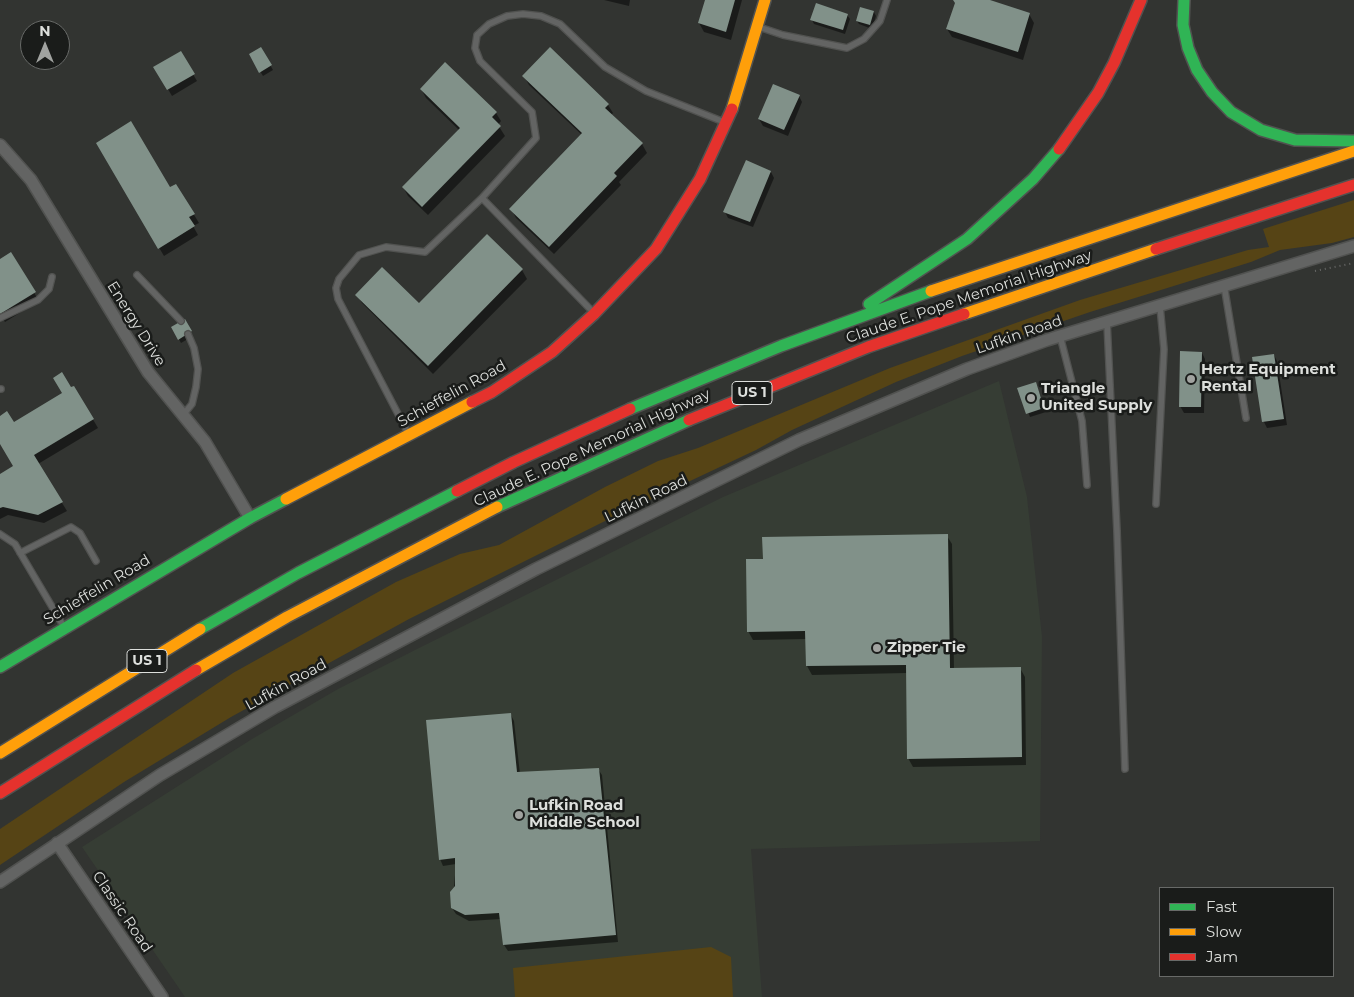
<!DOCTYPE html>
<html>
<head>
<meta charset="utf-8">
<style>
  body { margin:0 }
  #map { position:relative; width:1354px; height:997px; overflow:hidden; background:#323431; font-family:Montserrat,sans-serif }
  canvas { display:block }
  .legend { position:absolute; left:1159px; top:887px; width:175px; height:90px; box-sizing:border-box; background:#1a1c1a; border:1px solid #686a68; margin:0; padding:6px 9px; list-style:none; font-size:15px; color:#dddfdc }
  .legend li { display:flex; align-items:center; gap:10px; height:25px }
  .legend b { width:25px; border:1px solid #686a68 }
  .north { position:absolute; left:20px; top:20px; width:50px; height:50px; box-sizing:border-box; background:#1a1c1a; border:1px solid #686a68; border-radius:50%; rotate:0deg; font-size:14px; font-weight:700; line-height:20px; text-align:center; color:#dddfdc }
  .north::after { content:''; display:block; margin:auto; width:18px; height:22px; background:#a1a3a0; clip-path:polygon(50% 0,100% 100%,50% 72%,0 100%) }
</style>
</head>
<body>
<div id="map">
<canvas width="1354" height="997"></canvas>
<ul class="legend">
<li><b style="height:6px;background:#30b455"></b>Fast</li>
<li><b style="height:6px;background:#ff9f0a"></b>Slow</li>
<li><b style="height:6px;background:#e5322d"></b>Jam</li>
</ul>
<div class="north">N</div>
</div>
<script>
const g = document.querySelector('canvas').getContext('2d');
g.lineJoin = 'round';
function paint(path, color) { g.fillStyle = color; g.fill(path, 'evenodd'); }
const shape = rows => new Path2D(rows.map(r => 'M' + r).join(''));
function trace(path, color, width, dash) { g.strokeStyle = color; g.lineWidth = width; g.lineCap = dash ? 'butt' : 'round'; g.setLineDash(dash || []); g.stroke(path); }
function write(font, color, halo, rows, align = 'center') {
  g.font = font + ' Montserrat,sans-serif'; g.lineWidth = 5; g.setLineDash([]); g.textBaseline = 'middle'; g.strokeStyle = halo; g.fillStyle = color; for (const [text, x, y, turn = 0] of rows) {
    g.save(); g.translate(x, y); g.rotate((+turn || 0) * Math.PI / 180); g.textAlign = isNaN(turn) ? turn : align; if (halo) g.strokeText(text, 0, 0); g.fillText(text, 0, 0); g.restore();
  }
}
const built = shape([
  [999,381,1027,497,1042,637,1040,841,751,849,762,997,185,997,82,847,252,739,338,689,419,648,723,497]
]);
const green = shape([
  [1354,200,1354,237,1332,243,1280,250,1251,262,1090,312,962,356,896,382,792,430,756,450,605,521,409,619,231,717,124,782,0,865,0,829,233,673,396,582,460,554,499,545,605,487,658,461,698,448,890,368,1080,300,1248,250,1269,247,1263,229],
  [711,947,731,957,733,997,515,997,513,968]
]);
const shadow = shape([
  [604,0,630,0,629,6],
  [706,0,742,0,731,40,704,32,699,23],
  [954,0,985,0,1029,14,1034,23,1023,60,952,37,947,29,956,5],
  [874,12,876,16,872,29,859,24,857,21],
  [847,15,850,19,845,34,814,24,812,20],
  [261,49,273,70,263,76,250,55],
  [180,52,197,81,172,96,155,67],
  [524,76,608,105,613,113,611,115,642,144,647,153,619,182,621,185,554,254,516,218,511,209,582,135,529,85],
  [421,89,496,113,501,121,498,125,505,136,428,215,408,196,403,187,459,130,426,98],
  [799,96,802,102,788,136,763,126,759,119],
  [97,143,170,189,176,185,199,223,193,226,198,235,164,256],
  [771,172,774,178,753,227,728,218,725,212],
  [487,236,522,270,527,279,433,374,362,303,357,295,419,305],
  [11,254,39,301,5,322,0,315,0,261],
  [185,321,193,336,181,343,173,328],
  [1202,353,1205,359,1204,413,1184,413,1180,406],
  [1274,355,1277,361,1287,425,1267,428,1264,422,1254,358],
  [74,387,98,428,38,464,67,511,44,523,8,515,0,519,0,475,15,466,0,442,0,417,14,424],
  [1037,387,1046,412,1030,417,1019,389],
  [947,536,952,544,954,669,1020,668,1025,677,1026,765,913,767,908,758,907,673,812,675,807,666,806,639,753,640,748,631,764,560],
  [511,715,514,721,520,774,598,769,602,775,618,942,508,951,504,945,501,919,469,921,456,914,452,908,456,864,443,866,440,859]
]);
const building = shape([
  [705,0,735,0,726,32,698,23],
  [953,0,990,0,1030,13,1018,52,946,29,955,3],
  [816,3,848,14,843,30,810,20],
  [860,7,874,11,870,25,856,21],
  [261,47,272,65,259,73,249,54],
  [550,47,609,104,605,108,643,143,614,173,617,176,549,247,509,209,582,133,522,76],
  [181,51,195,74,167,90,153,67],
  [445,62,497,112,492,117,501,126,422,207,402,187,460,128,420,89],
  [773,84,800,95,784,130,758,119],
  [131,121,170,187,176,184,195,214,189,217,195,226,158,249,96,143],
  [746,160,771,171,750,222,723,212],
  [487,234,523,269,428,366,355,295,382,267,419,303],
  [11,252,36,292,0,314,0,259],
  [185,319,192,331,178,340,171,327],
  [1180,351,1202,352,1201,407,1179,407],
  [1274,354,1284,419,1262,422,1252,357],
  [62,372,71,387,74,386,94,419,34,455,63,502,38,515,3,507,0,508,0,474,13,466,0,444,0,416,7,411,14,422,62,393,53,378],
  [1036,382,1044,408,1026,414,1017,388],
  [948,534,950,668,1021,667,1022,757,907,759,906,665,806,666,805,631,747,632,746,559,763,559,762,537],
  [511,713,517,772,599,768,616,935,503,945,499,913,465,915,451,908,450,892,455,886,455,858,439,860,426,720]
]);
const path = shape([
  [1315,271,1354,263]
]);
const lane = shape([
  [759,27,783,35,847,48,864,39,880,21,887,0],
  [137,275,181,321],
  [1224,285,1246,418],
  [593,312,482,198,536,138,532,112,480,61,475,48,477,35,489,24,507,16,523,14,541,16,560,24,605,67,646,91,724,122],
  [0,318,38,300,49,289,52,277],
  [1107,322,1117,531,1125,769],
  [1060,336,1082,421,1087,485],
  [0,389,1,389],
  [183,415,192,404,196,387,198,369,194,348,188,334],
  [408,433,338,299,336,288,339,279,359,255,386,247,425,252,482,198],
  [1156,504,1164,349,1160,306],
  [0,534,15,544,64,627],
  [20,553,71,527,80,533,96,561]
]);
const street = shape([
  [0,145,31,180,148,372,205,442,250,518],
  [57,843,162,997],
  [0,882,160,775,275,707,536,569,799,440,967,369,1047,340,1354,246]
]);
const fast = shape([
  [1184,0,1183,25,1188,48,1197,70,1212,92,1231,112,1261,130,1295,140,1354,141],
  [869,304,967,239,1033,179,1059,149],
  [630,409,781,346,931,291],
  [497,507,689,420],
  [200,629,298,573,457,491],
  [0,667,250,518,286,499]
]);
const slow = shape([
  [732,109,765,0],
  [931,291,1354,151],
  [964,314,1156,249],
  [286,499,472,402],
  [196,670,287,617,497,507],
  [0,753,200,629]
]);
const jam = shape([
  [1059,149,1098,93,1114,63,1141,0],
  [1156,249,1354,185],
  [472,402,492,392,552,352,594,314,656,249,700,179,732,109],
  [689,420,868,347,964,314],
  [457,491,514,462,630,409],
  [0,793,196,670]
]);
const markers = [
  [1191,379,5,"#a1a3a0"],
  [1031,398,5,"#a1a3a0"],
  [877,648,5,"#a1a3a0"],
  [519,815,5,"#a1a3a0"]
];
const shields = [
  [752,393,40],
  [147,661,40]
];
const shieldNames = [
  ["US 1",752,393],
  ["US 1",147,661]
];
const streetNames = [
  ["Claude E. Pope Memorial Highway",969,297,-19],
  ["Energy Drive",136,324,58],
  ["Lufkin Road",1019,335,-19],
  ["Schieffelin Road",452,394,-29],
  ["Claude E. Pope Memorial Highway",592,448,-25],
  ["Lufkin Road",646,499,-26],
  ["Schieffelin Road",97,590,-31],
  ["Lufkin Road",286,685,-29],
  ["Classic Road",122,912,56]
];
const poiNames = [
  ["Hertz Equipment",1201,370],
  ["Rental",1201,387],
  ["Triangle",1041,389],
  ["United Supply",1041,406],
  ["Zipper Tie",887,648],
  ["Lufkin Road",529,806],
  ["Middle School",529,823]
];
paint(built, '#363d34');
paint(green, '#564415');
paint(shadow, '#0007');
paint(building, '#819189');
trace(lane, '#515250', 8);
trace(street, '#515250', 14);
trace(fast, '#515250', 14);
trace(slow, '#515250', 14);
trace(jam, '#515250', 14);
trace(path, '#676867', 2, [1, 4]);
trace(lane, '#636463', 5.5);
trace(street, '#636463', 11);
trace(fast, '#30b455', 11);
trace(slow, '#ff9f0a', 11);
trace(jam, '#e5322d', 11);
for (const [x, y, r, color] of markers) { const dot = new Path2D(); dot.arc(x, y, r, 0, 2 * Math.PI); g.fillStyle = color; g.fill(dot); trace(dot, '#1a1c1a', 2); }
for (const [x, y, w] of shields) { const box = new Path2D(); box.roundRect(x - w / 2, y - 11.5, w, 23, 4); g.fillStyle = '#1a1c1a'; g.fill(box); trace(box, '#dddfdc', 1); }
write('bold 14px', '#dddfdc', null, shieldNames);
write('15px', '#dddfdc', '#1a1c1a', streetNames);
write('bold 15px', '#dddfdc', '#1a1c1a', poiNames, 'left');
</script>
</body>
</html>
